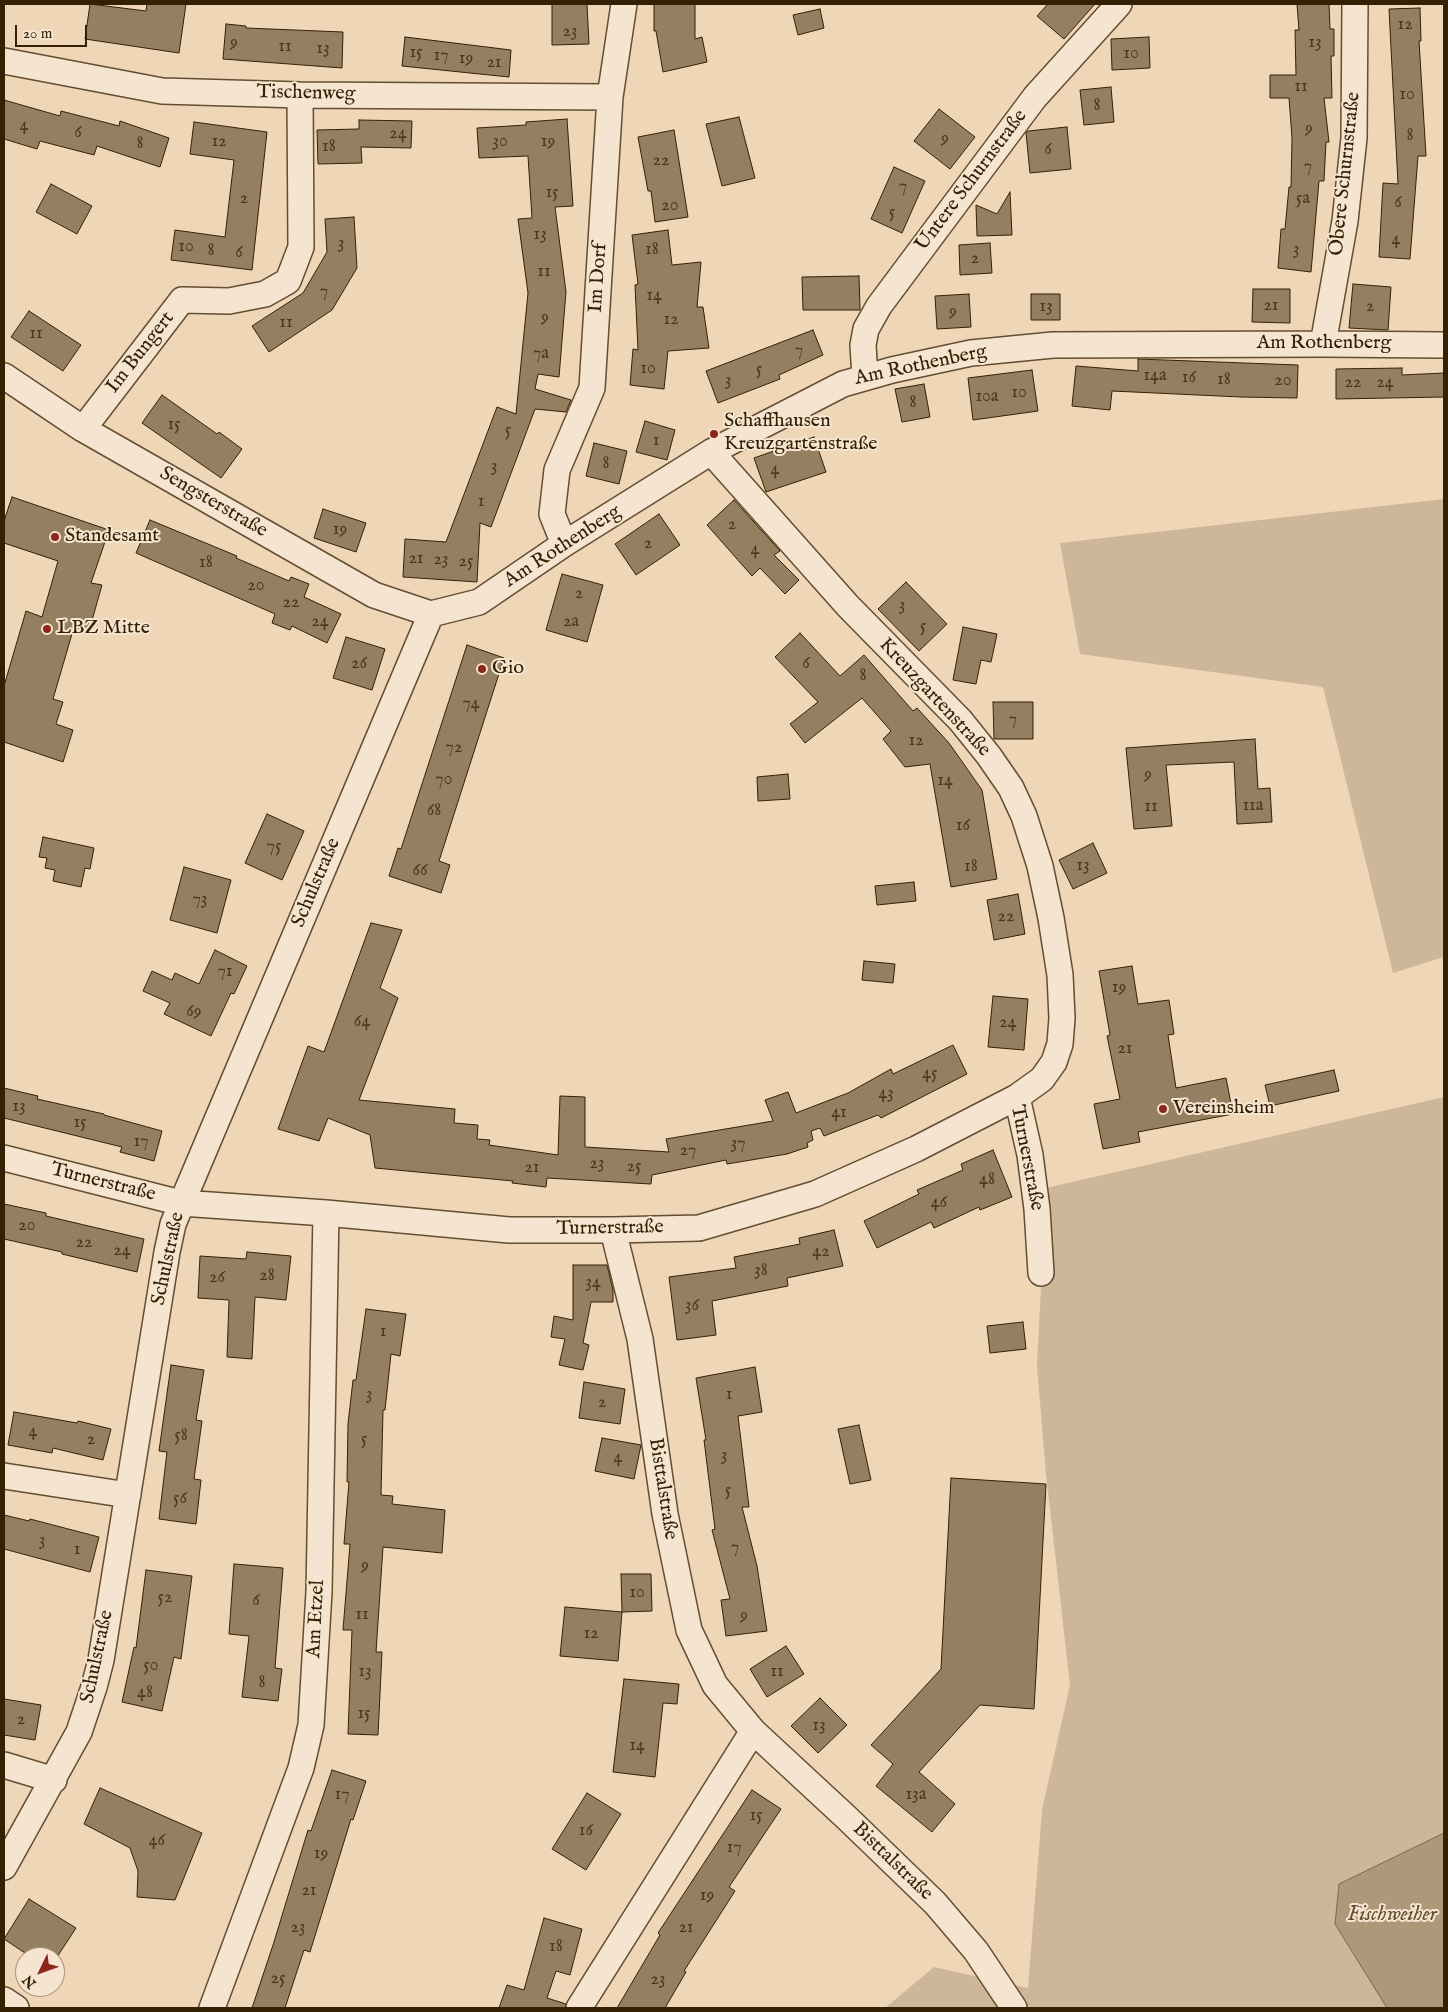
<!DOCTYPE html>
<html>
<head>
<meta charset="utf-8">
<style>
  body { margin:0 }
  #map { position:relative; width:1448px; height:2012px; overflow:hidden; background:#eed6b6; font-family:"IM FELL English",serif }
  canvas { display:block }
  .frame { position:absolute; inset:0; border:5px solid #342104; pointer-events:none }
  .north { position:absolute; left:15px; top:1947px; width:50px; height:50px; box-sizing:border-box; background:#f4e4d0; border:1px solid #a7967e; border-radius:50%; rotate:228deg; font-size:14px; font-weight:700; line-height:20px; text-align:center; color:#342104 }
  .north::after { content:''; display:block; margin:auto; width:18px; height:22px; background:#8f2418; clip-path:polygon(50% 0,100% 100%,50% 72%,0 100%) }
  .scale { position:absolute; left:15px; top:25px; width:72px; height:22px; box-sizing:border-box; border:2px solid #342104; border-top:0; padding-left:6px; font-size:15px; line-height:18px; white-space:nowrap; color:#342104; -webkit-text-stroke:4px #f4e4d0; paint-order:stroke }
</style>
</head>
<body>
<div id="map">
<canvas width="1448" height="2012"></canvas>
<div class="frame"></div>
<div class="north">N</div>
<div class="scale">20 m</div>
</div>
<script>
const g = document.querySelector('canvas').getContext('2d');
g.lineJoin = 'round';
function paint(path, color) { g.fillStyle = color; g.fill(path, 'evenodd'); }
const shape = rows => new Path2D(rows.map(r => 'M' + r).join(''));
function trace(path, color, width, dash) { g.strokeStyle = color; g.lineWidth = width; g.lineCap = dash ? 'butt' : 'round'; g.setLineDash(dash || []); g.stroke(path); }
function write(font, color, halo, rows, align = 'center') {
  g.font = font + ' "IM FELL English",serif'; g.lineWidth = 4; g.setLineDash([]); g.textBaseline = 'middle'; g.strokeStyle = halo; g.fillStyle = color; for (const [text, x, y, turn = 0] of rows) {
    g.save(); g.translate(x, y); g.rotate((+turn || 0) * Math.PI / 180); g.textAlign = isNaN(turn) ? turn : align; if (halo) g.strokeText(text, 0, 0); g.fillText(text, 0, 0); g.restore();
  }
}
const green = shape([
  [1444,499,1444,957,1393,973,1323,687,1080,654,1060,543],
  [1444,1097,1444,2008,885,2008,934,1967,1028,1988,1042,1810,1070,1685,1046,1474,1037,1366,1046,1188]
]);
const water = shape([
  [1444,1833,1444,2008,1387,2008,1335,1924,1339,1884,1444,1833]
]);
const building = shape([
  [90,4,146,11,147,4,186,4,179,53,85,39,90,4],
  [552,4,587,4,589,44,552,45,552,4],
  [654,4,695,4,695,39,702,37,707,62,663,72,656,31,654,31,654,4],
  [1048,4,1095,4,1064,39,1037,16,1048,4],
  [1297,4,1329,4,1330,29,1334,29,1334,56,1331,56,1332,98,1324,98,1329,142,1326,142,1324,181,1319,181,1311,272,1278,268,1281,229,1285,229,1289,187,1291,187,1292,138,1289,98,1270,98,1270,75,1296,75,1295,30,1299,30,1297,4],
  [1420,8,1421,41,1419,41,1426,156,1418,156,1410,259,1379,257,1383,183,1398,184,1389,9,1420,8],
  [820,9,824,28,798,35,793,15,820,9],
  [226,24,246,26,246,28,343,32,342,68,223,59,226,24],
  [405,37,511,50,509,77,402,66,405,37],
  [1149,37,1150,68,1112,70,1111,39,1149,37],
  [1111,87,1114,122,1084,125,1080,90,1111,87],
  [4,100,60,116,61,111,119,126,120,121,169,138,160,167,97,146,94,155,40,141,37,149,4,139,4,100],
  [939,109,975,137,950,169,914,141,939,109],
  [739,117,755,178,722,186,706,124,739,117],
  [567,119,573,206,555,207,566,292,559,377,538,374,535,389,571,400,566,412,535,409,491,527,480,523,477,582,403,577,405,539,446,542,497,407,516,414,528,293,518,219,532,218,528,156,479,158,477,128,526,125,526,122,567,119],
  [359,120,412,121,411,148,361,147,362,163,318,164,317,130,359,129,359,120],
  [194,122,267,132,252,270,171,260,175,230,225,237,234,160,190,154,194,122],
  [1067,127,1071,169,1030,173,1026,133,1028,131,1067,127],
  [674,130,688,217,655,222,651,191,648,191,638,137,674,130],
  [894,167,925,181,902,233,871,219,894,167],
  [51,184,92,206,77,234,36,212,51,184],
  [1010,192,1012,235,977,236,976,205,997,214,1010,192],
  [354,217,357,268,332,310,269,352,252,326,303,293,327,252,325,219,354,217],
  [668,230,672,265,701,262,697,307,703,307,709,348,668,351,664,389,630,385,633,349,638,350,635,285,638,284,632,235,668,230],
  [990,243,992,273,960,275,959,245,990,243],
  [859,276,860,310,803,310,802,277,859,276],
  [1353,284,1391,287,1388,330,1349,328,1353,284],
  [1253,289,1290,289,1290,323,1252,322,1253,289],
  [969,294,971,327,937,329,935,296,969,294],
  [1031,294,1060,294,1060,320,1031,320,1031,294],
  [29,311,81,345,63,371,11,337,29,311],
  [813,330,823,355,779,375,780,379,718,403,706,371,813,330],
  [1138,359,1298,365,1297,398,1241,397,1112,391,1110,410,1072,406,1076,366,1138,371,1138,359],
  [1402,368,1402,375,1444,373,1444,397,1336,399,1336,369,1402,368],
  [1032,370,1038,411,973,420,968,378,1032,370],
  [924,384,930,417,902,422,895,389,924,384],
  [162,395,217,434,219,432,242,449,221,478,142,423,162,395],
  [645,421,675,430,667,460,636,452,645,421],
  [814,437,826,472,766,492,754,458,814,437],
  [594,443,627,451,619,484,586,476,594,443],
  [12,497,109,530,91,583,102,585,89,631,74,627,53,699,63,702,56,724,73,730,63,762,4,742,4,686,26,611,42,617,58,561,4,543,4,521,12,497],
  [734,500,780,551,774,555,799,580,785,594,760,568,752,576,707,525,734,500],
  [323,509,366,523,356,552,314,538,323,509],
  [659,514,680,545,636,575,615,544,659,514],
  [150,520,237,556,236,558,289,581,291,577,309,584,304,597,341,614,327,643,292,626,290,630,272,623,275,614,136,553,150,520],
  [562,574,603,585,587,642,546,630,562,574],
  [906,582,947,624,919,651,878,609,906,582],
  [963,627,997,634,991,662,981,660,976,684,953,680,963,627],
  [800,633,840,676,864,655,913,711,917,708,949,743,982,790,997,879,951,887,930,764,905,767,883,739,891,731,862,698,805,743,790,724,818,702,775,657,800,633],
  [346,637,385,649,372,690,333,678,346,637],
  [467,645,504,658,439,861,450,865,441,893,389,876,398,848,401,849,467,645],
  [993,702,1033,702,1033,739,994,739,993,702],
  [1255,739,1258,789,1270,788,1272,822,1237,824,1234,762,1166,765,1172,826,1134,829,1126,748,1255,739],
  [788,774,790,799,758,801,757,777,788,774],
  [267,814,304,831,282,880,245,863,267,814],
  [43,837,94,848,90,869,85,868,81,887,53,881,55,870,45,868,47,858,39,857,43,837],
  [1093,843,1107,873,1073,889,1059,860,1093,843],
  [184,867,231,880,217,933,170,920,184,867],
  [914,882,916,901,877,905,875,886,914,882],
  [1018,894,1025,934,994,940,987,900,1018,894],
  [371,923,402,930,380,988,398,998,359,1100,455,1109,454,1123,478,1125,477,1139,490,1140,489,1145,558,1155,560,1096,585,1097,585,1147,669,1152,666,1139,773,1121,765,1100,788,1092,796,1113,848,1093,891,1069,893,1074,953,1045,967,1074,881,1118,878,1115,824,1136,820,1128,811,1131,813,1140,807,1143,808,1147,787,1154,727,1164,726,1160,652,1175,651,1184,547,1178,546,1187,512,1183,513,1181,375,1168,370,1135,328,1118,319,1141,278,1129,308,1046,324,1052,371,923],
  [215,950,247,966,234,994,231,993,211,1036,164,1014,170,1003,143,991,152,971,172,980,175,973,199,984,215,950],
  [864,961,895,964,893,983,862,980,864,961],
  [1132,966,1138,1004,1169,1000,1174,1034,1168,1035,1176,1088,1226,1078,1233,1114,1138,1132,1140,1142,1103,1149,1094,1104,1120,1099,1107,1036,1110,1035,1099,971,1132,966],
  [993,996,1028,999,1024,1050,988,1047,993,996],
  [1334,1070,1339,1091,1270,1106,1265,1085,1334,1070],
  [4,1088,38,1096,37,1099,104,1114,104,1115,162,1131,154,1161,120,1152,122,1147,4,1118,4,1088],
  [993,1150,1012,1197,980,1210,979,1207,934,1228,931,1222,877,1248,864,1221,919,1194,917,1190,963,1170,961,1164,993,1150],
  [4,1204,46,1213,46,1216,144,1239,137,1272,62,1254,62,1252,4,1239,4,1204],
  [834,1230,843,1266,787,1278,788,1286,712,1301,716,1335,677,1340,669,1277,736,1268,734,1257,800,1244,799,1238,834,1230],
  [247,1252,291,1256,286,1300,255,1297,252,1359,227,1357,229,1300,198,1298,200,1256,246,1259,247,1252],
  [573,1265,607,1265,613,1290,613,1302,591,1302,583,1343,589,1345,583,1370,559,1365,565,1339,551,1337,554,1316,573,1320,573,1265],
  [366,1309,406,1314,400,1356,391,1354,385,1410,383,1410,381,1495,393,1496,392,1504,445,1510,442,1553,383,1547,376,1652,382,1652,378,1735,348,1734,352,1630,343,1630,350,1544,344,1544,349,1482,347,1482,348,1424,353,1380,356,1380,366,1309],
  [1023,1322,1026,1349,990,1353,987,1326,1023,1322],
  [171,1365,204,1370,196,1420,202,1421,194,1479,201,1480,196,1524,159,1519,167,1452,159,1451,171,1365],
  [755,1367,762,1412,738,1416,749,1507,742,1507,757,1566,767,1631,726,1636,721,1600,730,1599,712,1530,715,1529,704,1440,706,1440,696,1378,755,1367],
  [584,1382,625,1389,620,1424,579,1418,584,1382],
  [14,1412,77,1423,78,1421,111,1429,103,1460,53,1448,52,1453,8,1445,14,1412],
  [859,1425,871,1480,850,1484,838,1429,859,1425],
  [602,1438,641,1445,634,1479,595,1471,602,1438],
  [951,1478,1046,1484,1036,1674,1034,1709,980,1705,919,1772,955,1804,932,1832,876,1786,893,1764,871,1745,941,1669,951,1478],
  [4,1515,29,1521,30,1519,99,1537,90,1572,4,1549,4,1515],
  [234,1564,283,1568,275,1668,282,1669,278,1701,242,1697,249,1636,229,1634,234,1564],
  [146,1570,192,1576,181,1659,174,1657,162,1711,122,1702,134,1647,136,1648,146,1570],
  [621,1574,651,1574,652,1611,622,1612,621,1574],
  [565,1607,622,1612,618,1661,560,1656,565,1607],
  [786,1646,804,1674,767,1697,750,1669,786,1646],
  [624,1679,679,1684,677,1704,663,1703,655,1777,613,1772,624,1679],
  [820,1698,847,1725,818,1753,791,1726,820,1698],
  [4,1699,41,1705,35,1740,4,1735,4,1699],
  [332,1770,366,1781,353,1820,351,1819,310,1952,304,1950,285,2008,252,2008,274,1942,308,1830,311,1831,332,1770],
  [100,1788,202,1833,175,1900,137,1897,138,1871,130,1848,84,1824,100,1788],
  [752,1790,781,1809,729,1887,735,1891,684,1971,686,1972,665,2008,617,2008,660,1935,658,1933,752,1790],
  [587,1793,621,1814,586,1870,552,1849,587,1793],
  [29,1899,76,1928,57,1957,31,1957,4,1939,29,1899],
  [544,1918,582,1929,570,1975,556,1971,547,1998,566,2004,565,2008,499,2008,507,1985,524,1990,544,1918]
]);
const minor = shape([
  [4,61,162,91,300,95,610,97],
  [1323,344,1345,221,1354,138,1355,4],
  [4,376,83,429,374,595,431,614],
  [865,377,863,345,866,329,879,306,1035,97,1119,4],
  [83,429,182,300,229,301,265,294,288,281,301,247,300,95],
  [711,452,848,606,960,720,989,756,1011,788,1024,816,1040,866,1051,918,1060,975,1062,1018,1060,1044,1054,1062,1042,1079,1017,1097],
  [564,544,552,514,557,470,592,388,610,97,624,4],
  [431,614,479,602,564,544,711,452,843,384,892,370,971,353,1053,345,1323,344,1444,345],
  [4,1158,181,1203,326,1213,509,1230,613,1230,699,1228,815,1194,916,1149,1017,1097,1030,1155,1037,1209,1041,1273],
  [4,1476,128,1495],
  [753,1731,847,1818,935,1903,976,1951,1014,2008],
  [4,1765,54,1780],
  [4,1867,79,1732,94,1687,101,1660,167,1252,173,1224,431,614],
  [4,2000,16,2008],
  [212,2008,301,1768,311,1725,319,1592,326,1213],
  [579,2008,753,1731,715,1685,689,1630,665,1514,640,1339,613,1230]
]);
const markers = [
  [714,434,5,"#8f2418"],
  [55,537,5,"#8f2418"],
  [47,629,5,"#8f2418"],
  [482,669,5,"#8f2418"],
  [1163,1109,5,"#8f2418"]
];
const numberNames = [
  ["12",1405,25],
  ["23",570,32],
  ["9",234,43],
  ["13",1315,43],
  ["11",285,47],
  ["13",323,49],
  ["15",416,53],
  ["10",1131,54],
  ["17",441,56],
  ["19",466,59],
  ["21",494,63],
  ["11",1301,87],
  ["10",1407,95],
  ["8",1097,106],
  ["4",24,126],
  ["9",1309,129],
  ["6",78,133],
  ["24",398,134],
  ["8",1410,136],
  ["9",945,139],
  ["12",219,142],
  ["30",500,142],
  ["19",548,142],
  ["8",140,144],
  ["18",329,147],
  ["6",1048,150],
  ["22",661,161],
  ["7",1308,167],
  ["7",903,187],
  ["15",552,193],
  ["2",244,199],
  ["5a",1303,199],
  ["6",1398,203],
  ["20",670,206],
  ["5",892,213],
  ["13",540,235],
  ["4",1396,240],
  ["3",341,244],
  ["10",186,247],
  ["18",652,250],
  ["3",1296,250],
  ["8",211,251],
  ["6",239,253],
  ["2",975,259],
  ["11",544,272],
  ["7",324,292],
  ["14",654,296],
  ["21",1271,306],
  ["13",1046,307],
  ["2",1370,307],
  ["9",953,312],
  ["9",545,318],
  ["12",671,320],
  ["11",286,323],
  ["11",36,334],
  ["7",799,351],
  ["7a",541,354],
  ["10",648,369],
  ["5",759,370],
  ["14a",1155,376],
  ["16",1189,378],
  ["18",1224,380],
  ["3",728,381],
  ["20",1283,381],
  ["22",1353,383],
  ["24",1385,383],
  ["10",1019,393],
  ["10a",987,397],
  ["8",913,403],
  ["15",174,425],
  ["5",508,431],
  ["1",656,441],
  ["8",606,464],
  ["3",494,467],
  ["4",775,470],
  ["1",481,502],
  ["2",732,525],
  ["19",340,530],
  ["2",648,544],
  ["4",755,550],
  ["21",416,559],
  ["23",441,560],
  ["25",466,562],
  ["18",206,563],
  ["20",256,586],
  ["2",579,594],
  ["22",291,603],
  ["3",902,606],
  ["24",320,622],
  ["2a",571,622],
  ["5",923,627],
  ["26",359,664],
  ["6",806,664],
  ["8",863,676],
  ["74",471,704],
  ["7",1013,720],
  ["12",916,741],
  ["72",454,748],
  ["9",1148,775],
  ["70",444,780],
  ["14",945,781],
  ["11a",1253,806],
  ["11",1151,807],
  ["68",434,811],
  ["16",963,826],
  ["75",274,847],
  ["13",1083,866],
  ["18",971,867],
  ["66",420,871],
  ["73",200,900],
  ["22",1006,917],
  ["71",225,972],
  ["19",1119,988],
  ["69",194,1012],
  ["64",362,1022],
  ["24",1008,1023],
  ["21",1125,1049],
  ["45",930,1074],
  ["43",886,1094],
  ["13",19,1107],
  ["41",839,1113],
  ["15",80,1123],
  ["17",141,1142],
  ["37",738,1144],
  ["27",688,1151],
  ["23",597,1164],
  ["25",634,1167],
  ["21",532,1168],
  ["48",987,1180],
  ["46",939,1203],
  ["20",27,1226],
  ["22",84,1243],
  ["24",122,1251],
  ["42",821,1252],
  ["38",761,1271],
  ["28",267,1276],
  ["26",217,1278],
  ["34",593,1283],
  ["36",692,1306],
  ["1",383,1332],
  ["3",369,1395],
  ["1",729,1395],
  ["2",602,1403],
  ["4",33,1432],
  ["58",181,1436],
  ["2",91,1440],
  ["5",364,1440],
  ["3",724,1456],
  ["4",618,1458],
  ["5",728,1491],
  ["56",180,1499],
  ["3",42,1541],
  ["7",735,1548],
  ["1",77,1550],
  ["9",365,1566],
  ["10",637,1593],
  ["52",165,1598],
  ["6",256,1601],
  ["11",362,1615],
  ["9",744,1616],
  ["12",591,1634],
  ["50",151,1666],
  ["13",365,1672],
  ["11",777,1672],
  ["8",262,1683],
  ["48",145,1693],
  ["15",364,1714],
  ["2",21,1720],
  ["13",819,1726],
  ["14",637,1746],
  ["17",342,1795],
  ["13a",916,1795],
  ["15",756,1816],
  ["16",586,1831],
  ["46",157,1841],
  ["17",734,1848],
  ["19",321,1854],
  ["21",309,1891],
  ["19",707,1896],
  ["23",298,1928],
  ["21",686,1928],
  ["18",556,1947],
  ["25",278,1979],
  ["23",658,1980]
];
const streetNames = [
  ["Tischenweg",306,94,1],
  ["Obere Schurnstraße",1346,174,-84],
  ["Untere Schurnstraße",972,181,-53],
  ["Im Dorf",599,278,-86],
  ["Am Rothenberg",1324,344],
  ["Im Bungert",141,353,-52],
  ["Am Rothenberg",921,366,-12],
  ["Sengsterstraße",213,503,30],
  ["Am Rothenberg",563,547,-33],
  ["Kreuzgartenstraße",934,698,47],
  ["Schulstraße",317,883,-67],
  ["Turnerstraße",1026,1158,79],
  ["Turnerstraße",103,1183,14],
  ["Turnerstraße",610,1229,-1],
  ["Schulstraße",169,1259,-78],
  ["Bisttalstraße",662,1489,81],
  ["Am Etzel",317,1619,-87],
  ["Schulstraße",98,1657,-78],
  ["Bisttalstraße",892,1862,44]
];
const poiNames = [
  ["Schaffhausen",724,422],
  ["Kreuzgartenstraße",724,445],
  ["Standesamt",65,537],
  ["LBZ Mitte",57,629],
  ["Gio",492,669],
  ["Vereinsheim",1173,1109]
];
const waterNames = [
  ["Fischweiher",1392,1916]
];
paint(green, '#ceb798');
paint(water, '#af9879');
trace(water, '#7e684a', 1);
paint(building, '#957f61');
trace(building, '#342104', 1);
trace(minor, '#624e30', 28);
trace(minor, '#f4e4d0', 25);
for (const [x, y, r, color] of markers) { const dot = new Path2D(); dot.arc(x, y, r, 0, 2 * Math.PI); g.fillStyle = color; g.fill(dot); trace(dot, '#f4e4d0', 2); }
write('18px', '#4c381b', null, numberNames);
write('20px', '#342104', '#f4e4d0', streetNames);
write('20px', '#342104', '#f4e4d0', poiNames, 'left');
write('italic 21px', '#5f4b2d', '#f4e4d0', waterNames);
</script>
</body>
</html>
